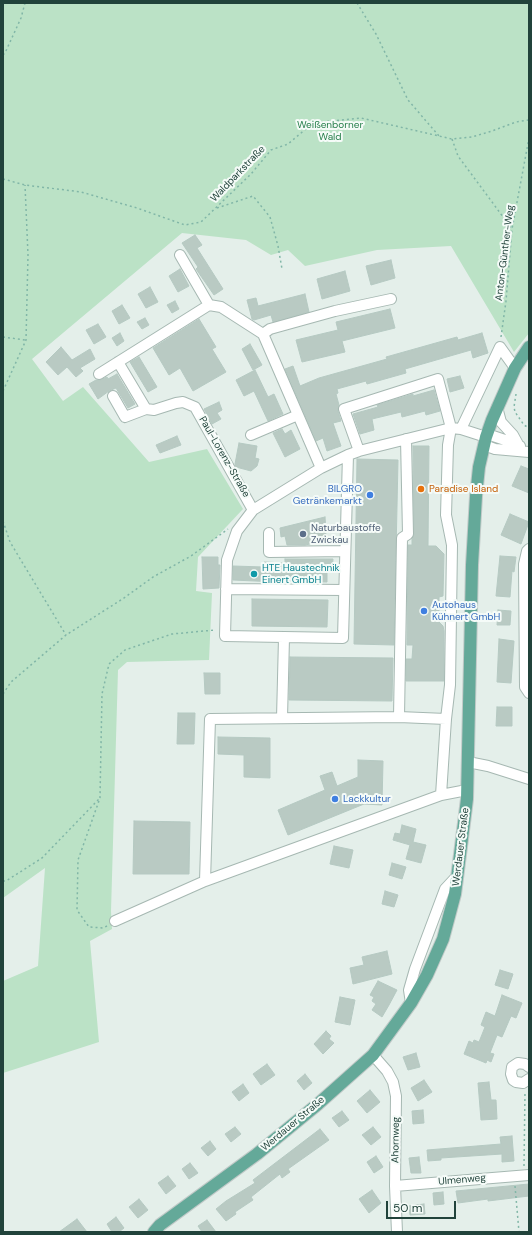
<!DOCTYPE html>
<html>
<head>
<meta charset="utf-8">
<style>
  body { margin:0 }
  #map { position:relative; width:532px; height:1235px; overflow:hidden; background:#e4efea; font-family:"DM Sans",sans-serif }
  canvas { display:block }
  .frame { position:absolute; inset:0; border:4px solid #21433b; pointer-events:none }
  .scale { position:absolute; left:386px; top:1201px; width:70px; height:18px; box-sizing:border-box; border:2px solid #21433b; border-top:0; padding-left:5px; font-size:12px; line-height:14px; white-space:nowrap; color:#21433b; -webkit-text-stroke:3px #f5fbf8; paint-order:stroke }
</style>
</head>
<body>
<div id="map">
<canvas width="532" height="1235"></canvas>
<div class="frame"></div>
<div class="scale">50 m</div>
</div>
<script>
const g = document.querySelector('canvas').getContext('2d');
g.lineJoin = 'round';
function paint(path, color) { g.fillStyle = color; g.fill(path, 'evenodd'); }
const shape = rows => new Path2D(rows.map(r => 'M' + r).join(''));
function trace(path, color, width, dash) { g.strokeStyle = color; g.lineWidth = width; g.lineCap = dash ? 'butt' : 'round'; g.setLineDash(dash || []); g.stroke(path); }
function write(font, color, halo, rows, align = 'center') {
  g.font = font + ' "DM Sans",sans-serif'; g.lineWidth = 4; g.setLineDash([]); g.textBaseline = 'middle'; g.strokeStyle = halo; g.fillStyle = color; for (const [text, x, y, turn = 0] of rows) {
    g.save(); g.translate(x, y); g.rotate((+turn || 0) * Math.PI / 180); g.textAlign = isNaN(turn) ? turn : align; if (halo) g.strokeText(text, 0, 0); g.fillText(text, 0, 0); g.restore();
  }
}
const green = shape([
  [3,3,529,3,529,333,514,352,451,246,377,250,305,266,288,250,271,255,246,240,182,233,32,359,63,401,83,387,149,462,207,449,243,509,198,557,196,591,212,593,209,660,127,662,118,670,111,911,112,929,90,941,99,1042,3,1073,3,981,38,966,45,868,3,898]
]);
const building = shape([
  [195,235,202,245,197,248,223,289,214,295,196,269,198,267,182,243,195,235],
  [391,260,395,278,371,285,366,266,391,260],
  [180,269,189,286,178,292,169,276,180,269],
  [345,271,350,291,322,299,317,279,345,271],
  [150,287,158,302,146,308,138,294,150,287],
  [305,294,309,312,273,322,271,315,254,320,252,319,247,300,256,298,258,306,305,294],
  [175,301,179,309,172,313,167,305,175,301],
  [122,305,130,318,119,324,112,311,122,305],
  [390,309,395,328,342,341,345,352,302,362,296,340,338,330,336,322,390,309],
  [145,318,149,325,142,329,137,322,145,318],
  [199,319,216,347,212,349,226,372,193,391,180,368,169,375,153,348,199,319],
  [98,324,106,337,94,344,86,330,98,324],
  [120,333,124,341,117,346,112,338,120,333],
  [482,333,488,353,473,358,471,350,405,369,406,373,367,384,366,381,337,389,338,393,336,394,339,405,338,411,341,421,333,423,341,446,327,451,323,438,316,441,285,369,293,366,300,386,319,378,387,359,386,357,457,337,458,340,482,333],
  [250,344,262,365,253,370,242,349,250,344],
  [61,347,72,360,90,349,95,359,80,368,83,371,76,377,67,367,58,375,46,362,61,347],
  [139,357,157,387,148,392,130,362,139,357],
  [255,370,268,397,274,394,283,414,268,421,254,391,244,396,236,380,255,370],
  [117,374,135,404,128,408,116,388,109,391,98,399,89,384,96,380,100,380,107,377,108,379,117,374],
  [460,376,464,388,450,392,447,379,460,376],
  [434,390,440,411,426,415,425,411,402,417,401,412,372,419,374,430,360,434,353,414,378,407,377,405,413,394,413,396,434,390],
  [219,402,222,410,217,413,221,419,212,424,204,409,219,402],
  [282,429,285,434,291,430,300,449,285,457,273,433,282,429],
  [177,436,181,445,160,453,156,445,177,436],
  [239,443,257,446,255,458,259,459,257,466,251,471,236,467,235,464,239,443],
  [413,446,429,446,428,546,436,546,444,554,443,596,439,597,439,622,443,626,444,631,444,681,406,681,406,659,412,659,413,645,407,645,408,545,412,545,412,539,414,534,413,446],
  [357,459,398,460,394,645,354,644,357,459],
  [521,466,529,469,529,493,512,486,521,466],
  [510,514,529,522,521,544,501,535,510,514],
  [325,517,326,532,325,541,305,545,287,545,285,536,281,537,280,528,325,517],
  [500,556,516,557,514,572,512,571,510,597,496,596,500,556],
  [202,557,218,557,218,565,220,565,219,588,203,589,202,557],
  [285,559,333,559,332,571,327,571,327,582,277,581,277,582,233,580,233,566,264,567,264,562,285,563,285,559],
  [252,599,328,600,327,627,252,626,252,599],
  [498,610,511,611,510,625,497,625,498,610],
  [499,639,514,641,511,683,497,682,499,639],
  [290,657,393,658,392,701,289,700,290,657],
  [204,673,220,673,220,694,205,694,204,673],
  [497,707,512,707,512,726,496,726,497,707],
  [178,713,195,713,194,744,177,744,178,713],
  [218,737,270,738,270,778,244,777,244,755,218,754,218,737],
  [358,760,383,761,382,805,364,804,288,835,278,810,325,790,320,776,332,772,337,786,358,777,358,760],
  [134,821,190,822,189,874,133,874,134,821],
  [402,825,416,829,413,842,426,845,421,863,406,859,410,845,393,840,395,833,400,834,402,825],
  [334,846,353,850,349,868,330,864,334,846],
  [392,863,406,867,402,879,389,875,392,863],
  [385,891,398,895,394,907,382,904,385,891],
  [387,951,392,974,353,984,350,968,364,965,362,957,387,951],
  [500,970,513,974,508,989,495,985,500,970],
  [378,981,397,990,389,1005,382,1017,372,1010,376,1004,372,1001,374,997,370,995,378,981],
  [502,995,522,1003,516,1018,511,1016,502,1037,497,1035,490,1053,494,1054,491,1062,487,1060,486,1063,464,1054,469,1041,473,1043,474,1040,479,1042,485,1027,481,1025,486,1012,495,1016,502,995],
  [340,997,355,1000,350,1025,335,1022,340,997],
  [326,1031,331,1036,329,1039,334,1043,323,1054,314,1044,326,1031],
  [416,1053,420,1067,408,1070,403,1057,416,1053],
  [267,1064,275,1075,261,1085,253,1074,267,1064],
  [305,1074,312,1083,304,1090,297,1081,305,1074],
  [424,1080,432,1092,418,1101,411,1088,424,1080],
  [489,1082,491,1100,496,1100,497,1119,481,1120,478,1083,489,1082],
  [243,1084,249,1093,239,1101,232,1092,243,1084],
  [370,1090,380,1102,367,1113,357,1101,370,1090],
  [423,1110,424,1123,413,1124,412,1111,423,1110],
  [342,1111,349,1120,339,1127,332,1118,342,1111],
  [235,1127,241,1134,231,1142,225,1134,235,1127],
  [373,1127,381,1137,371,1145,362,1135,373,1127],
  [320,1129,329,1140,288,1169,290,1172,282,1178,280,1174,251,1197,253,1200,235,1212,236,1214,226,1221,216,1209,226,1201,255,1183,253,1180,320,1129],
  [512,1136,514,1161,502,1162,502,1154,441,1158,441,1160,428,1161,427,1150,501,1144,500,1137,512,1136],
  [210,1141,216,1149,208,1156,201,1148,210,1141],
  [376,1156,383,1167,374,1173,367,1162,376,1156],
  [419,1157,421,1173,411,1173,409,1158,419,1157],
  [190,1163,198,1173,189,1179,182,1169,190,1163],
  [168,1176,176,1186,166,1194,158,1183,168,1176],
  [529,1184,529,1196,488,1201,488,1199,458,1203,456,1191,529,1184],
  [372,1190,381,1203,369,1213,359,1199,372,1190],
  [443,1192,444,1204,434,1205,433,1193,443,1192],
  [139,1199,148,1210,138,1218,129,1207,139,1199],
  [424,1204,425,1214,410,1215,409,1206,424,1204],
  [116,1217,124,1228,119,1232,112,1232,107,1224,116,1217],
  [77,1219,87,1232,59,1232,77,1219],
  [207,1220,216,1232,202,1232,198,1226,207,1220]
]);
const path = shape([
  [357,3,376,34,408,100,439,136],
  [3,55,5,53,21,18,25,3],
  [452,139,458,156,512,229],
  [3,179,25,185,81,192,137,208,185,225,201,222,251,174,271,150,288,144,313,123,361,118,452,139,472,137,492,131,516,122,529,120],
  [217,208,253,196,270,217,278,246,282,269],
  [3,337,25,340],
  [501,337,506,301,512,229,529,138],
  [3,391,26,340,28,255,25,185],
  [516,394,514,407,515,412,524,425,529,428],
  [3,521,10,542,66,635],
  [3,694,11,682,66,635,124,598,153,577,191,556,228,529],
  [3,881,6,881,42,858,99,799],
  [107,926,103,928,89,927,77,910,78,860,100,798,102,694,109,664,125,650,172,634,215,630],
  [524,1166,525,1091],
  [515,1186,519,1232]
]);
const minor = shape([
  [180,255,209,305],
  [263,334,270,329,335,311,391,299],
  [118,362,146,409,154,410,176,403,183,402,195,407,253,510],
  [99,374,209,305,221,307,263,334,321,468],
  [113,396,125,417,146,409],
  [497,407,501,422,513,435,519,446],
  [461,429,500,347,515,368],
  [487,434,511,442,520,446],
  [251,435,298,415],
  [484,445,495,449,529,452],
  [359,451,344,409,438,379,451,428,448,445,446,515,452,545,450,685,446,719,441,795],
  [348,455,343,638,225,636,227,560,237,531,253,510,321,468,348,455,359,451,451,428,461,429,486,437],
  [269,533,269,552,345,551],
  [529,549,527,551,524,564,525,687,529,693],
  [226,589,344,590],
  [399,717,402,538,408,534,406,439],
  [282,718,284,638],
  [446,719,399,717,210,719,205,881,441,795,467,790],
  [468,762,488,766,529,779],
  [115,921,205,881],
  [411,1003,409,990,415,969,445,889,458,875],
  [373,1055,387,1071,393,1082,396,1096,395,1186,397,1232],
  [529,1067,525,1064,518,1063,512,1067,511,1074,513,1080,516,1082,523,1083,529,1079],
  [395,1186,529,1175]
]);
const major = shape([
  [154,1232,160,1225,257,1154,318,1104,373,1055,411,1003,427,975,443,939,455,894,467,799,472,565,476,496,479,467,486,437,492,420,515,368,529,347]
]);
const markers = [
  [421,489,4,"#e8710a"],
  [370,495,4,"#3f7fe0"],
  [303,534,4,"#5c6f8a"],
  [254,574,4,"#0f9aa8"],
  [424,611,4,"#3f7fe0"],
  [335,799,4,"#3f7fe0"]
];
const parkNames = [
  ["Weißenborner",330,125],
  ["Wald",330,137]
];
const streetNames = [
  ["Waldparkstraße",238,174,-46],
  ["Anton-Günther-Weg",505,253,-83],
  ["Paul-Lorenz-Straße",224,457,60],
  ["Werdauer Straße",461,847,-83],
  ["Werdauer Straße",293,1124,-40],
  ["Ahornweg",396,1140,-89],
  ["Ulmenweg",462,1180,-5]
];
const shopNames = [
  ["BILGRO",362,489,"right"],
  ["Getränkemarkt",362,501,"right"],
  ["Autohaus",432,605],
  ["Kühnert GmbH",432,617],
  ["Lackkultur",343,799]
];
const foodNames = [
  ["Paradise Island",429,489]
];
const serviceNames = [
  ["Naturbaustoffe",311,528],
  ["Zwickau",311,540]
];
const cultureNames = [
  ["HTE Haustechnik",262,568],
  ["Einert GmbH",262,580]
];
paint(green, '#bbe2c6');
paint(building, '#b9cac3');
trace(building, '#b5c9c2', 1);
trace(minor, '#a6b8b2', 12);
trace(major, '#c1cac8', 14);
trace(path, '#81b6a7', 1.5, [2, 3]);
trace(minor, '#fff', 10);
trace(major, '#64a999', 12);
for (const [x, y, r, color] of markers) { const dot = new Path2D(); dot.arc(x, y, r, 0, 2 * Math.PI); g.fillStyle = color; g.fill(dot); trace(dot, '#f5fbf8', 1.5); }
write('10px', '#267f4b', '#f5fbf8', parkNames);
write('10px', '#21433b', '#f5fbf8', streetNames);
write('10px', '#366cbe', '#f5fbf8', shopNames, 'left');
write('10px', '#c56008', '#f5fbf8', foodNames, 'left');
write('10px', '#4e5e75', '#f5fbf8', serviceNames, 'left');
write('10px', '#0d838f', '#f5fbf8', cultureNames, 'left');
</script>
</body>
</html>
